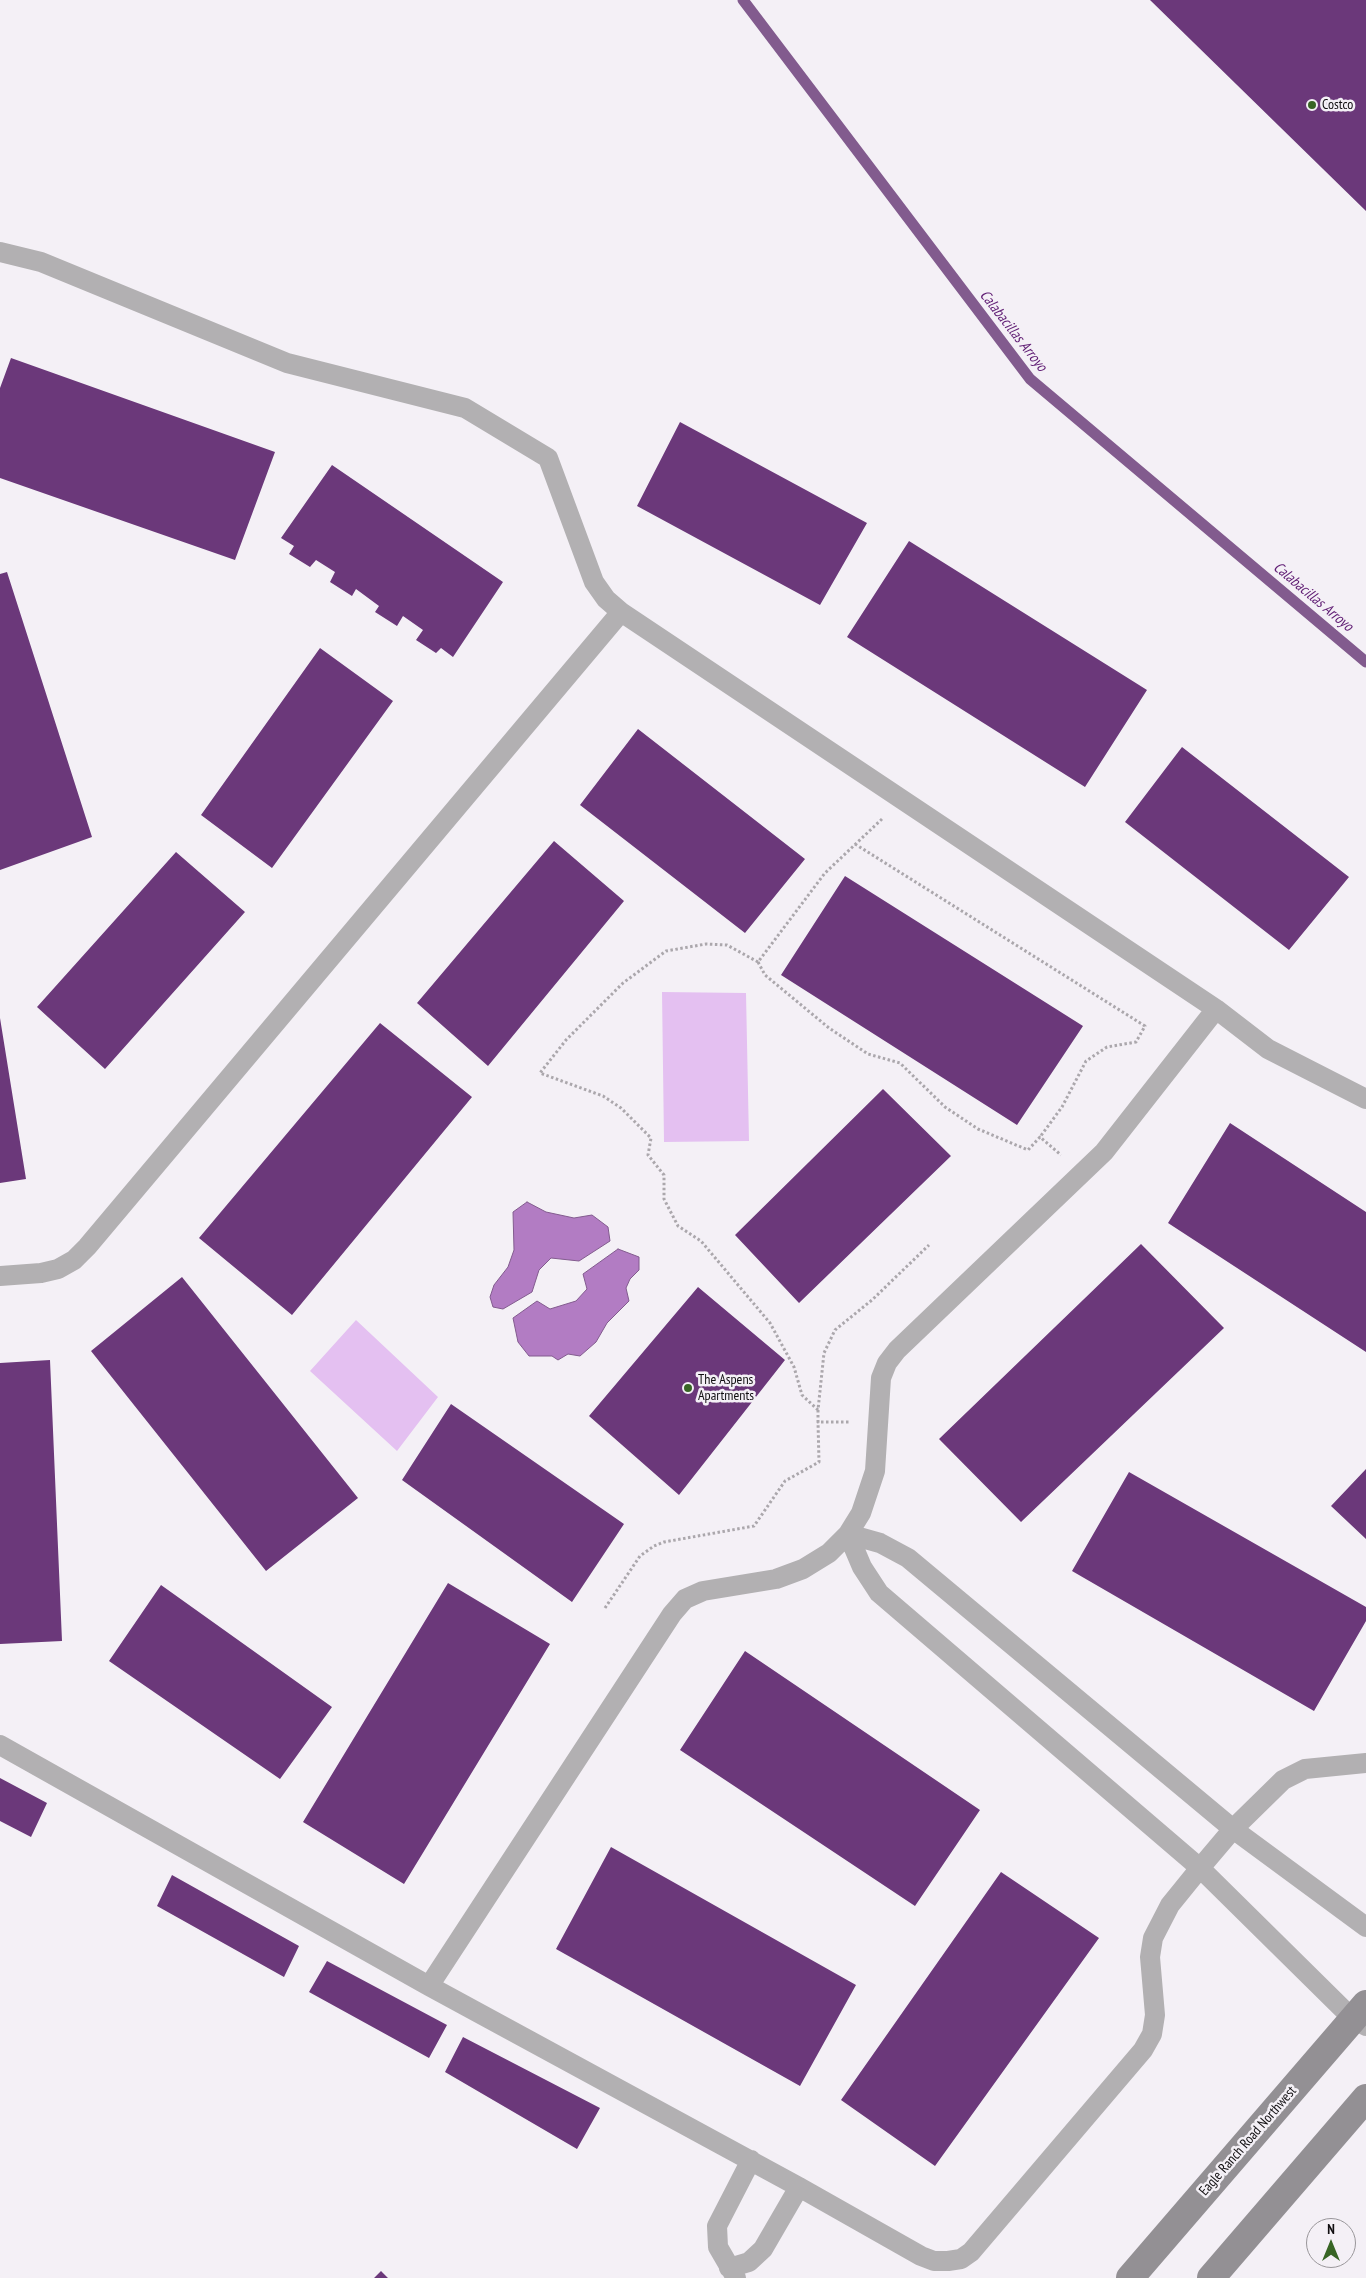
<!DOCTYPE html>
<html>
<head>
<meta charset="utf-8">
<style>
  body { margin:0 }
  #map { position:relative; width:1366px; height:2278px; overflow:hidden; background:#f4f0f6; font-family:"PT Sans Narrow",sans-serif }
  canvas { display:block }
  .north { position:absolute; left:1306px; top:2218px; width:50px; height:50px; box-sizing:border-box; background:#f4f0f6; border:1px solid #99969a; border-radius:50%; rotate:0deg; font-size:14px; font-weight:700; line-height:20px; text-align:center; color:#110f11 }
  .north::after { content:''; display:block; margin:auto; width:18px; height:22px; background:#386525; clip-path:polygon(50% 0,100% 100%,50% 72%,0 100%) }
</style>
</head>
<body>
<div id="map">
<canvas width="1366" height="2278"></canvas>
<div class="north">N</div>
</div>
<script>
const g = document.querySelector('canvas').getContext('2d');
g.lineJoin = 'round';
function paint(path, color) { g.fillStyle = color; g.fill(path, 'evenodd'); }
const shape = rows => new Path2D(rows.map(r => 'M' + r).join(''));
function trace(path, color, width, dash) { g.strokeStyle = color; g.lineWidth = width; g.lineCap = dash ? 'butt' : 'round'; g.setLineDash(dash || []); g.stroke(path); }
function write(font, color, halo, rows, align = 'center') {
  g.font = font + ' "PT Sans Narrow",sans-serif'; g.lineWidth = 5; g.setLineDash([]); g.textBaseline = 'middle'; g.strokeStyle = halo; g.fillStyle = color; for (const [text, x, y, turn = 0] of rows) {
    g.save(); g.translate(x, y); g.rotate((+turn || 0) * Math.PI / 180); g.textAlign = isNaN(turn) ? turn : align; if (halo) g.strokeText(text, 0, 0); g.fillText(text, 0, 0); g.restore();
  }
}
const green = shape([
  [662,992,746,993,749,1141,664,1142],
  [356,1320,438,1397,397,1451,310,1371]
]);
const water = shape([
  [527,1202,546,1212,574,1218,592,1215,608,1227,610,1241,579,1261,551,1258,539,1270,532,1292,503,1309,493,1307,490,1297,494,1285,508,1267,514,1250,513,1212,527,1202],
  [618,1249,639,1257,639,1270,630,1279,626,1288,629,1301,607,1323,596,1342,580,1356,568,1354,558,1360,552,1356,529,1356,518,1342,513,1318,537,1301,550,1309,576,1301,587,1289,583,1274,618,1249]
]);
const stream = shape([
  [743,0,1030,379,1366,662]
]);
const building = shape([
  [1150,0,1366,0,1366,211],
  [11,358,275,452,235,560,0,478,0,388],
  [680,422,867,523,820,605,637,506],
  [332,465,503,582,453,657,441,648,436,653,416,640,423,630,403,616,397,626,375,612,379,606,356,589,352,596,330,582,335,572,316,560,310,567,289,554,294,546,281,538],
  [909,541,1147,690,1085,787,847,637],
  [7,572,92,837,0,870,0,574],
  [320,648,393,701,272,868,201,815],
  [638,729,805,859,745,933,580,805],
  [1182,747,1349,877,1289,950,1125,822],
  [554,841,624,901,488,1066,417,1003],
  [176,852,245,912,105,1069,37,1007],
  [845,876,1083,1026,1017,1125,781,975],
  [0,1018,26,1179,0,1183],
  [380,1023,472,1097,292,1315,199,1238],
  [883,1089,951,1156,799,1303,735,1235],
  [1230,1123,1366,1212,1366,1352,1168,1223],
  [1141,1244,1224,1328,1021,1522,939,1439],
  [182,1277,358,1498,266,1571,91,1351],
  [698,1287,785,1360,679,1495,589,1416],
  [50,1360,62,1641,0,1644,0,1363],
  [451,1404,624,1524,572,1602,402,1480],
  [1366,1469,1366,1539,1331,1506],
  [1129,1472,1366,1607,1366,1621,1314,1711,1072,1571],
  [448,1583,550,1644,404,1884,303,1822],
  [161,1585,332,1707,280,1779,109,1661],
  [745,1651,980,1810,915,1906,680,1750],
  [0,1778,47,1803,31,1837,0,1821],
  [611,1847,856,1985,800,2086,556,1949],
  [1001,1872,1099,1938,935,2166,841,2100],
  [172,1875,299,1946,284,1977,157,1906],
  [327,1961,447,2025,429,2058,309,1992],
  [463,2037,600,2108,577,2149,445,2072],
  [381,2271,388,2278,374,2278]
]);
const path = shape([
  [882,819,825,873,758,962,765,975,829,1028,868,1054,900,1063,945,1107,978,1129,1028,1150,1040,1137,1061,1155],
  [855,844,1145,1026,1136,1042,1107,1047,1086,1061,1062,1107,1040,1137],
  [758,962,727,945,706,944,666,951,623,983,566,1040,540,1073,603,1096,621,1108,651,1138,648,1155,664,1175,664,1199,678,1226,701,1241,770,1323,794,1367,802,1395,818,1410,824,1353,835,1330,872,1300,929,1245],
  [818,1410,818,1422,851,1422],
  [605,1608,640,1556,654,1546,664,1542,754,1526,785,1481,819,1462,818,1422]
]);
const lane = shape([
  [0,252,41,262,287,363,465,408,548,458,594,582,606,599,621,612,1216,1009,1268,1049,1366,1099],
  [0,1276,41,1273,58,1269,74,1260,87,1247,621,612],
  [0,1745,429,1986,799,2187,921,2256,934,2261,948,2261,961,2259,971,2252,1143,2050,1152,2034,1155,2015,1150,1957,1153,1938,1170,1905,1200,1868,1233,1829,1283,1780,1305,1769,1366,1763],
  [1366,1927,1233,1829,908,1558,880,1543,848,1534,862,1567,879,1593,1200,1868,1353,2019,1366,2026],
  [429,1986,672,1614,685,1599,703,1591,776,1579,803,1569,829,1553,848,1534,861,1513,875,1471,881,1378,887,1363,897,1350,1104,1152,1216,1009],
  [729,2268,749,2262,763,2249,799,2187],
  [736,2278,718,2247,717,2226,751,2160]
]);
const secondary = shape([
  [1130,2278,1366,2004],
  [1211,2278,1366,2098]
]);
const markers = [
  [1312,105,5,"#386525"],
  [688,1388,5,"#386525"]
];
const poiNames = [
  ["Costco",1322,105],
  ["The Aspens",698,1380],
  ["Apartments",698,1396]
];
const streetNames = [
  ["Eagle Ranch Road Northwest",1248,2141,-49]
];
const waterNames = [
  ["Calabacillas Arroyo",1013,331,52],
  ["Calabacillas Arroyo",1313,597,40]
];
paint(green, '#e4c0f1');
paint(water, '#b27cc3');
trace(water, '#825b8e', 1);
trace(stream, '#825b8e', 11);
paint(building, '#6b387a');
trace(path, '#aba7ac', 3, [2.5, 2.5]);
trace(lane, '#b2b0b2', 20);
trace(secondary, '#939094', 28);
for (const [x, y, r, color] of markers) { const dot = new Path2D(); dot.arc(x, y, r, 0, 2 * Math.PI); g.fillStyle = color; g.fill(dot); trace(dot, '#f4f0f6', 2); }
write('14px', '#110f11', '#f4f0f6', poiNames, 'left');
write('14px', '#110f11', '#f4f0f6', streetNames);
write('italic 15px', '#5f1c73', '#f4f0f6', waterNames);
</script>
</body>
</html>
